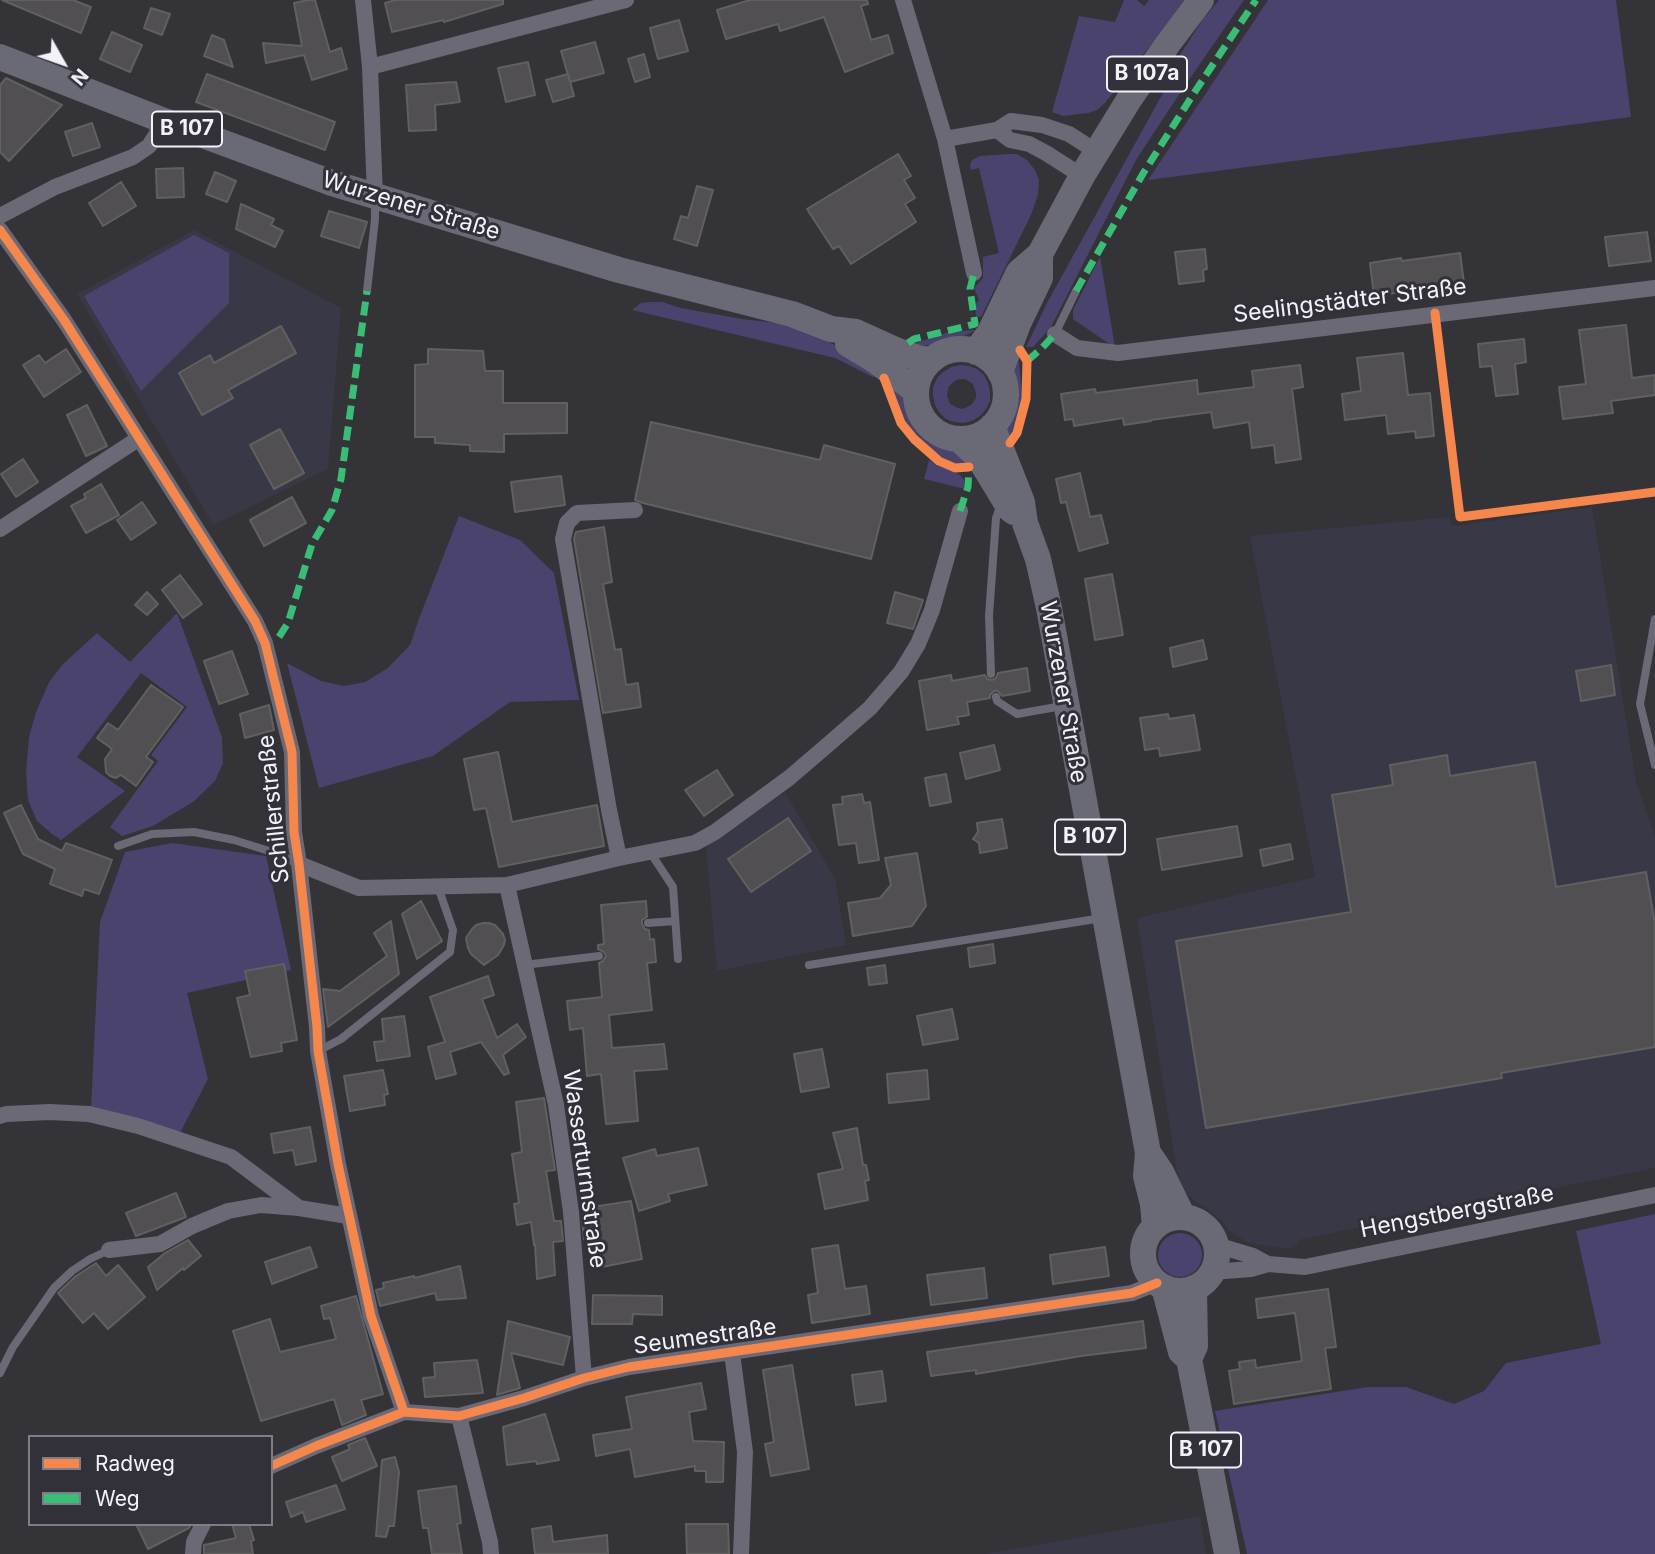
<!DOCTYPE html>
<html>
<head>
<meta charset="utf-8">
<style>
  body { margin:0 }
  #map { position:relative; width:1655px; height:1554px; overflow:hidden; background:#333338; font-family:Inter,sans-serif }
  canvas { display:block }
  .legend { position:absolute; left:28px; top:1435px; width:245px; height:91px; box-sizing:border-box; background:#32313a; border:2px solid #7f7e86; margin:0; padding:9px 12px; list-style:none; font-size:21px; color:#f2f2f8 }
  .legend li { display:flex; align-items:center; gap:14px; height:35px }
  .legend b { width:35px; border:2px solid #7f7e86 }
  .north { position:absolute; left:28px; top:28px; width:70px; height:70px; -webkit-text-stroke:5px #32313a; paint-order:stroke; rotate:130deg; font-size:19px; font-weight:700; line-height:28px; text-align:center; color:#f2f2f8 }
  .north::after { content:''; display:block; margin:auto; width:24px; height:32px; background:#f2f2f8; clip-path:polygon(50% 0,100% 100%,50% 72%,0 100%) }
</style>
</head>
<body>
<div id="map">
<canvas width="1655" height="1554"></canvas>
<ul class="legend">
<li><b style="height:9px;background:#f5874c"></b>Radweg</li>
<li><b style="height:9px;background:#3abd76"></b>Weg</li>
</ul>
<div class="north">N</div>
</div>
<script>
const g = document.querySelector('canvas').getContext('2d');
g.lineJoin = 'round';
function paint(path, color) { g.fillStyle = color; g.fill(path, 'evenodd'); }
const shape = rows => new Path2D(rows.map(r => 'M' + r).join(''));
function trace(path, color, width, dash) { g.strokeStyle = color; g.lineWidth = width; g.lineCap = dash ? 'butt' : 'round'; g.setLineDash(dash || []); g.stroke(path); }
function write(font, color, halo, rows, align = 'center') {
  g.font = font + ' Inter,sans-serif'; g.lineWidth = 6; g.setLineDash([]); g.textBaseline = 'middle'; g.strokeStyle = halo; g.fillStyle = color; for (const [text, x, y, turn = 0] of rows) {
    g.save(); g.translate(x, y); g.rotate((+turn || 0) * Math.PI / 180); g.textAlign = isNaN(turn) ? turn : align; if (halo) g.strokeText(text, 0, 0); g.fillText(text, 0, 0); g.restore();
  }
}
const built = shape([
  [194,230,341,308,328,469,213,525,77,294],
  [1592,507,1636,782,1655,836,1655,1168,1302,1239,1290,1249,1248,1243,1227,1229,1224,1223,1205,1207,1196,1202,1187,1194,1178,1178,1137,918,1315,877,1250,536,1450,517,1452,526],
  [785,792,835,879,846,945,717,971,706,846],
  [1200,1516,1206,1554,985,1554]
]);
const green = shape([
  [1124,0,1137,0,1144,6,1149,0,1186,0,1105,103,1097,110,1088,113,1063,116,1052,112,1079,16,1115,22],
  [1219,0,1244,0,1184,87,1136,160,1051,327,1033,347,1026,347,1047,303,1169,82,1165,78,1203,19],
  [1268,0,1616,0,1631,117,1148,180],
  [1008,154,1017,154,1027,160,1035,170,1039,180,1038,195,1031,215,981,317,976,316,975,305,979,300,974,288,983,278,983,257,999,253,979,168,971,170,970,165,972,160,980,156],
  [194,235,229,253,229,303,141,391,84,296],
  [1100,257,1115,348,1073,319,1073,310],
  [650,302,662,302,681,308,742,319,777,323,794,327,815,335,837,346,877,376,873,377,835,358,632,310,641,303],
  [974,330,975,331,957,339,933,345,915,346,916,343,949,332],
  [1018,356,1023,397,1018,420,1010,436,1005,428,1013,408,1016,396,1012,375],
  [960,365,969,366,977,369,984,375,988,383,990,392,990,401,986,409,980,416,972,421,963,423,954,422,946,419,939,412,935,405,933,396,933,387,937,378,943,372,951,367],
  [960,379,965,379,973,384,976,393,976,398,971,405,963,409,958,408,950,404,947,395,949,386,956,380],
  [889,380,905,396,913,422,920,431,927,439,943,448,952,450,967,460,964,463,956,464,947,461,916,438,903,422,888,387],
  [929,460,960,475,964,480,965,489,924,479],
  [459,516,520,540,554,573,579,700,510,702,433,756,319,788,287,663,321,681,344,686,365,682,388,668,410,645,420,616],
  [177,613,222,737,223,763,215,781,193,802,153,826,122,836,110,827,158,761,151,755,187,707,141,673,77,757,125,791,61,840,52,834,37,821,28,800,26,773,29,737,36,712,49,682,63,664,97,633,130,662],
  [172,843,266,856,291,970,187,993,208,1079,180,1133,91,1108,100,922,125,852],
  [1655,1214,1655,1554,1247,1554,1215,1411,1368,1387,1406,1387,1454,1404,1484,1391,1506,1363,1601,1344,1576,1231],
  '1158 1255a22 22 0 1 1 44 0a22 22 0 1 1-44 0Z'
]);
const building = shape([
  [2,0,73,0,91,7,81,33,2,0],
  [308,0,315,0,330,52,341,48,347,69,312,80,304,55,266,63,263,43,302,46,294,3,308,0],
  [395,0,503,0,503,4,444,22,443,20,392,32,385,3,395,0],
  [750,0,867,0,868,4,861,6,871,40,888,35,893,53,845,72,824,17,780,31,778,24,726,39,717,10,750,0],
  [151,8,170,14,162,35,144,28,151,8],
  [679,20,688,51,658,59,650,28,679,20],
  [112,32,142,45,130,72,100,59,112,32],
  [212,35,224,40,233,67,204,56,212,35],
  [595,42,604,73,570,82,561,51,595,42],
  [644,54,650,77,635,82,628,59,644,54],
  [528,62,535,95,506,102,498,68,528,62],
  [207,74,335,122,325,150,196,102,207,74],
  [568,74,574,96,553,102,546,80,568,74],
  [6,78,62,105,9,161,0,152,0,85,6,78],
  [456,82,460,102,435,105,436,130,409,131,406,85,456,82],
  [92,123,100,147,73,156,65,132,92,123],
  [898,154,911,176,904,180,915,198,905,204,916,222,851,264,839,246,833,249,807,209,898,154],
  [183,168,184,197,157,198,156,169,183,168],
  [215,172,236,181,227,202,206,194,215,172],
  [121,182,136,206,103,226,89,203,121,182],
  [697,186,713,190,697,246,674,239,681,216,688,218,697,186],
  [241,204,274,219,271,225,283,231,275,247,236,229,241,204],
  [329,211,367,222,359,248,321,236,329,211],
  [1647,232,1651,261,1609,266,1605,237,1647,232],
  [1205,249,1207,269,1203,270,1204,281,1179,284,1175,252,1205,249],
  [1460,253,1464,283,1374,296,1370,263,1401,258,1402,261,1460,253],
  [1626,325,1632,378,1655,375,1655,395,1611,401,1613,413,1563,419,1559,387,1586,384,1579,330,1626,325],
  [281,326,296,353,228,390,233,398,202,415,179,373,210,355,214,363,281,326],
  [1524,339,1526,362,1515,364,1518,394,1496,396,1492,366,1480,367,1478,344,1524,339],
  [66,349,81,372,44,397,23,365,39,355,45,363,66,349],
  [428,349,483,351,485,371,503,371,503,403,567,403,567,433,504,434,504,452,470,451,470,445,435,443,435,437,415,437,415,365,428,364,428,349],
  [1403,353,1408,395,1430,393,1434,436,1416,438,1415,431,1388,434,1386,415,1345,420,1342,394,1361,391,1357,358,1403,353],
  [1300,365,1303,387,1292,389,1301,459,1276,463,1274,445,1252,448,1249,422,1214,428,1211,412,1151,420,1151,421,1124,425,1123,418,1074,426,1073,419,1065,420,1061,394,1095,389,1096,393,1197,380,1198,394,1254,387,1252,371,1300,365],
  [87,405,107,446,86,456,67,415,87,405],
  [651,422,820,460,824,445,895,464,871,559,643,503,635,500,651,422],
  [280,429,304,473,274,489,250,445,280,429],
  [23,459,38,482,16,497,1,474,23,459],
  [1080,473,1090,517,1101,515,1108,543,1079,551,1066,502,1061,503,1056,479,1080,473],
  [561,476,565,505,515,512,511,482,561,476],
  [101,484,119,515,86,533,71,506,86,498,84,494,101,484],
  [292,497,306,523,264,546,250,520,292,497],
  [142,502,156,523,131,540,117,520,142,502],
  [604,527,612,582,603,584,615,650,621,649,626,685,638,683,641,707,603,713,574,539,576,532,604,527],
  [1112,574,1123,635,1095,640,1085,579,1112,574],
  [180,575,202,604,183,618,162,590,180,575],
  [147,592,158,604,147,615,135,605,147,592],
  [895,592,923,600,913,629,887,623,895,592],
  [1203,640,1207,659,1173,667,1170,648,1203,640],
  [232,651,248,694,219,704,204,661,232,651],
  [1611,665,1615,695,1581,701,1576,671,1611,665],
  [1027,668,1030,691,1002,696,998,691,994,691,990,695,990,698,967,702,969,715,957,717,959,724,927,730,919,681,951,675,952,681,985,675,987,679,992,680,996,678,998,673,1027,668],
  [151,685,183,707,146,757,153,762,136,786,121,775,116,778,110,776,106,772,105,759,112,749,97,738,108,723,118,730,151,685],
  [269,705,274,730,245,738,240,714,269,705],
  [1168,714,1169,719,1194,715,1200,750,1160,756,1159,748,1145,750,1140,718,1168,714],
  [994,745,1000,770,966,779,960,753,994,745],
  [498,752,512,822,597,805,604,846,499,867,486,808,474,810,464,759,498,752],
  [1447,755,1450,776,1535,762,1556,887,1646,872,1655,924,1655,1047,1501,1073,1502,1078,1206,1128,1176,941,1351,912,1332,795,1393,785,1390,765,1447,755],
  [717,770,733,795,704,816,685,790,717,770],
  [946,774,951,802,930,806,925,778,946,774],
  [862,794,864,803,870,802,879,860,859,863,856,843,839,845,833,805,843,804,842,797,862,794],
  [21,805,38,839,62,851,66,843,112,860,99,894,84,889,82,896,50,884,55,869,23,854,4,813,21,805],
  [788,818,811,851,751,892,728,859,788,818],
  [1002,819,1007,848,980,853,979,843,973,839,978,832,977,823,1002,819],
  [1237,826,1242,856,1162,870,1157,839,1237,826],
  [1290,844,1293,859,1263,866,1260,850,1290,844],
  [917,853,926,906,912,926,853,936,848,903,880,898,891,885,885,858,917,853],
  [421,901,442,941,417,959,402,914,421,901],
  [646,901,647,917,642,920,642,924,645,929,649,930,650,940,654,939,656,962,647,963,652,1010,609,1015,612,1048,664,1044,667,1069,634,1071,638,1121,606,1124,601,1074,587,1076,583,1028,570,1030,567,1001,602,997,599,963,603,961,606,956,604,952,598,949,598,945,604,944,601,905,646,901],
  [391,921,399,974,328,1027,323,989,340,991,387,956,374,933,391,921],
  [483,923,489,923,495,925,503,934,505,940,504,945,498,955,484,965,471,954,468,948,466,938,472,929,476,925,483,923],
  [993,944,995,963,970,967,968,948,993,944],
  [284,964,297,1040,281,1043,282,1051,251,1057,237,998,250,995,245,971,284,964],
  [885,965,887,983,869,985,867,968,885,965],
  [488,976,494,995,482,999,497,1038,517,1024,526,1037,503,1055,509,1073,504,1075,481,1042,450,1052,456,1074,436,1079,428,1047,445,1042,430,997,488,976],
  [952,1009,958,1039,923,1045,917,1016,952,1009],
  [404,1016,410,1056,377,1061,374,1042,384,1041,382,1019,404,1016],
  [822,1049,829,1087,801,1092,794,1054,822,1049],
  [383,1070,388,1094,384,1095,385,1105,350,1111,344,1076,383,1070],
  [927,1070,929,1099,889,1103,887,1074,927,1070],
  [544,1098,555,1170,546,1171,554,1221,561,1221,563,1241,553,1242,555,1275,537,1279,535,1244,534,1245,531,1222,517,1225,514,1204,519,1203,512,1154,522,1152,516,1102,544,1098],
  [310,1127,316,1161,296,1165,293,1150,274,1153,271,1134,310,1127],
  [857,1128,863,1165,866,1165,869,1180,865,1181,868,1200,825,1209,818,1174,843,1169,833,1133,857,1128],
  [698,1148,707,1185,668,1194,670,1201,639,1211,623,1158,655,1149,657,1156,698,1148],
  [176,1193,186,1217,136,1236,126,1213,176,1193],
  [631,1201,642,1259,597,1268,591,1238,584,1239,582,1218,587,1218,586,1208,631,1201],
  [188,1240,201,1256,184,1270,183,1268,157,1290,148,1267,165,1253,188,1240],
  [838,1245,845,1289,866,1286,870,1314,812,1323,808,1295,818,1293,812,1249,838,1245],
  [310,1247,317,1267,272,1284,265,1262,310,1247],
  [1105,1247,1109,1276,1053,1284,1050,1255,1105,1247],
  [96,1263,106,1276,118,1265,145,1297,108,1329,94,1313,83,1323,58,1293,76,1276,96,1263],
  [460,1266,466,1298,437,1300,435,1293,380,1306,376,1290,384,1288,383,1283,414,1276,415,1278,460,1266],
  [984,1268,987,1298,931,1305,927,1275,984,1268],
  [1328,1289,1336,1347,1325,1348,1331,1389,1234,1404,1229,1371,1240,1369,1239,1362,1255,1360,1256,1368,1302,1361,1295,1313,1258,1318,1256,1299,1328,1289],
  [593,1295,662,1296,662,1315,633,1314,632,1324,592,1324,593,1295],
  [356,1296,383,1394,361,1400,366,1415,342,1425,334,1399,261,1421,233,1331,270,1319,280,1352,336,1339,330,1318,324,1319,321,1306,356,1296],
  [508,1321,570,1337,563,1365,511,1353,520,1388,497,1395,508,1321],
  [1143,1321,1146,1348,1081,1356,976,1374,976,1370,931,1376,927,1352,1143,1321],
  [477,1360,483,1393,425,1397,423,1378,435,1377,434,1363,477,1360],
  [792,1365,809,1469,771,1476,765,1444,774,1442,763,1370,792,1365],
  [882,1371,886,1401,856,1405,852,1375,882,1371],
  [701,1383,706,1409,689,1412,693,1441,724,1442,723,1482,706,1482,706,1471,695,1471,695,1466,635,1477,630,1449,596,1456,593,1435,632,1429,626,1397,701,1383],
  [545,1414,559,1460,537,1464,536,1461,507,1465,503,1427,545,1414],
  [365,1438,377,1466,342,1481,332,1457,350,1449,348,1445,365,1438],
  [395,1457,399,1472,394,1526,389,1526,386,1537,376,1536,382,1460,395,1457],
  [336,1485,345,1509,306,1522,303,1512,291,1517,286,1502,336,1485],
  [456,1486,461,1523,457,1524,462,1554,432,1554,428,1528,423,1528,418,1491,456,1486],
  [136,1524,191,1524,189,1528,148,1549,136,1524],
  [232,1524,249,1524,254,1540,251,1541,253,1554,204,1554,204,1545,236,1538,232,1524],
  [686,1524,728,1524,729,1554,687,1554,686,1524],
  [551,1526,553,1542,607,1535,608,1554,535,1554,532,1529,551,1526]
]);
const lane = shape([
  [367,291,375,219,375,199],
  [1055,334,1076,291],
  [1655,619,1640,704,1655,765],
  [991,674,989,616,996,518,1001,504],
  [996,697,997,701,1017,714,1062,706],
  [118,846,152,834,194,832,234,840,269,851,299,864],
  [650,852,673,887,678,959],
  [648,923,675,921],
  [524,965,599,956],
  [809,965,1102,918],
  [318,1051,341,1039,450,952,453,930,438,887],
  [0,1373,13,1347,54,1288,72,1271,90,1259,109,1250]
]);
const street = shape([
  [363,0,370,67,375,196],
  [903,0,945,139,974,273],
  [370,67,626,0],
  [997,130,1010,140,1029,144,1046,153,1082,176],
  [945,139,997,130,1011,121,1042,125,1069,134,1097,152],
  [0,216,55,187,133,157,149,146,156,135,162,120],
  [0,230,64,320,255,621,265,643,292,752,294,832,299,864,317,1027,318,1051,338,1164,371,1316,404,1412],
  [1055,334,1077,348,1118,353,1655,288],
  [0,529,138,439],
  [619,858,609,810,563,539,567,523,577,513,635,510],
  [299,864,359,888,507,885,619,858,695,843,715,832,789,778,831,742,870,708,901,672,918,644,932,610,960,511],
  [507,885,556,1105,571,1212,584,1378],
  [0,1116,6,1114,50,1112,89,1114,138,1126,231,1157,299,1208],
  [1216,1245,1253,1256,1268,1264],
  [109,1250,160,1244,192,1226,228,1211,261,1205,299,1208,348,1216],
  [1212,1272,1251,1269,1268,1264,1305,1267,1655,1195],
  [732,1353,745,1452,741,1554],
  [459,1416,490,1542,491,1554],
  [271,1466,316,1446,404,1412,459,1416,524,1398,584,1378,629,1367,1132,1293,1157,1283],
  [193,1554,194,1542,203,1524]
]);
const primary = shape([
  [0,57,162,120,332,183,619,270,792,314,831,329,856,332,898,351,918,358,931,360],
  [848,344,876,361,916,391],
  '916 394a45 45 0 1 1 90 0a45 45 0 1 1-90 0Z',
  [976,352,990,332,1019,272,1040,254,1082,176,1130,98,1167,45,1201,0],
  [1000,372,1018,324,1040,278,1040,254],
  [992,426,1022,502,1025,523,1038,559,1049,608,1148,1153,1146,1176,1153,1204,1155,1227],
  [959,439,979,458,1010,509,1014,512],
  [1151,1157,1161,1172,1183,1217],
  '1143 1254a37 37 0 1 1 74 0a37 37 0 1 1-74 0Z',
  [1164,1287,1181,1352,1189,1359],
  [1194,1288,1195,1346,1189,1359,1227,1554]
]);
const quiet = shape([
  [1076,291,1144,172,1194,93,1256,0],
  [908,343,914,339,975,324,970,289,974,273],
  [1027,361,1042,348,1055,334],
  [960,511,968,487,969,467,965,467],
  [279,637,288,623,312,544,332,510,341,479,367,291]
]);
const cycleway = shape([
  [0,230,64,320,255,621,265,643,292,752,294,832,299,864,317,1027,318,1051,338,1164,371,1316,404,1412],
  [1435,313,1460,517,1655,492],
  [884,378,901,423,914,439,939,461,955,468,969,467],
  [1010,443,1017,433,1026,399,1027,361,1020,350],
  [271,1466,316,1446,404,1412,459,1416,524,1398,584,1378,629,1367,1132,1293,1157,1283]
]);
const shields = [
  [1147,74,80],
  [187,129,70],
  [1090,837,70],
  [1206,1450,70]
];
const shieldNames = [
  ["B 107a",1147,74],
  ["B 107",187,129],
  ["B 107",1090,837],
  ["B 107",1206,1450]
];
const streetNames = [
  ["Wurzener Straße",411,206,17],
  ["Seelingstädter Straße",1350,301,-7],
  ["Wurzener Straße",1063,692,80],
  ["Schillerstraße",274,809,-96],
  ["Wasserturmstraße",584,1169,82],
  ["Hengstbergstraße",1457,1212,-11],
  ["Seumestraße",705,1337,-8]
];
paint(built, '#393846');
paint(green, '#49436e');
paint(building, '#514f51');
trace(building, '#606060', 2);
trace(lane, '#6a6975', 8);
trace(street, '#6a6975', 16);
trace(primary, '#6a6a77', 26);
trace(quiet, '#3abd76', 7, [14, 7]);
trace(cycleway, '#f5874c', 9);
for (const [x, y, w] of shields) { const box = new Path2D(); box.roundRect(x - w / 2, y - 17.5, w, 35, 5); g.fillStyle = '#32313a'; g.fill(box); trace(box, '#f2f2f8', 2); }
write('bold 21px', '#f2f2f8', null, shieldNames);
write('23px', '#f2f2f8', '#32313a', streetNames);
</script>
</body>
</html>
